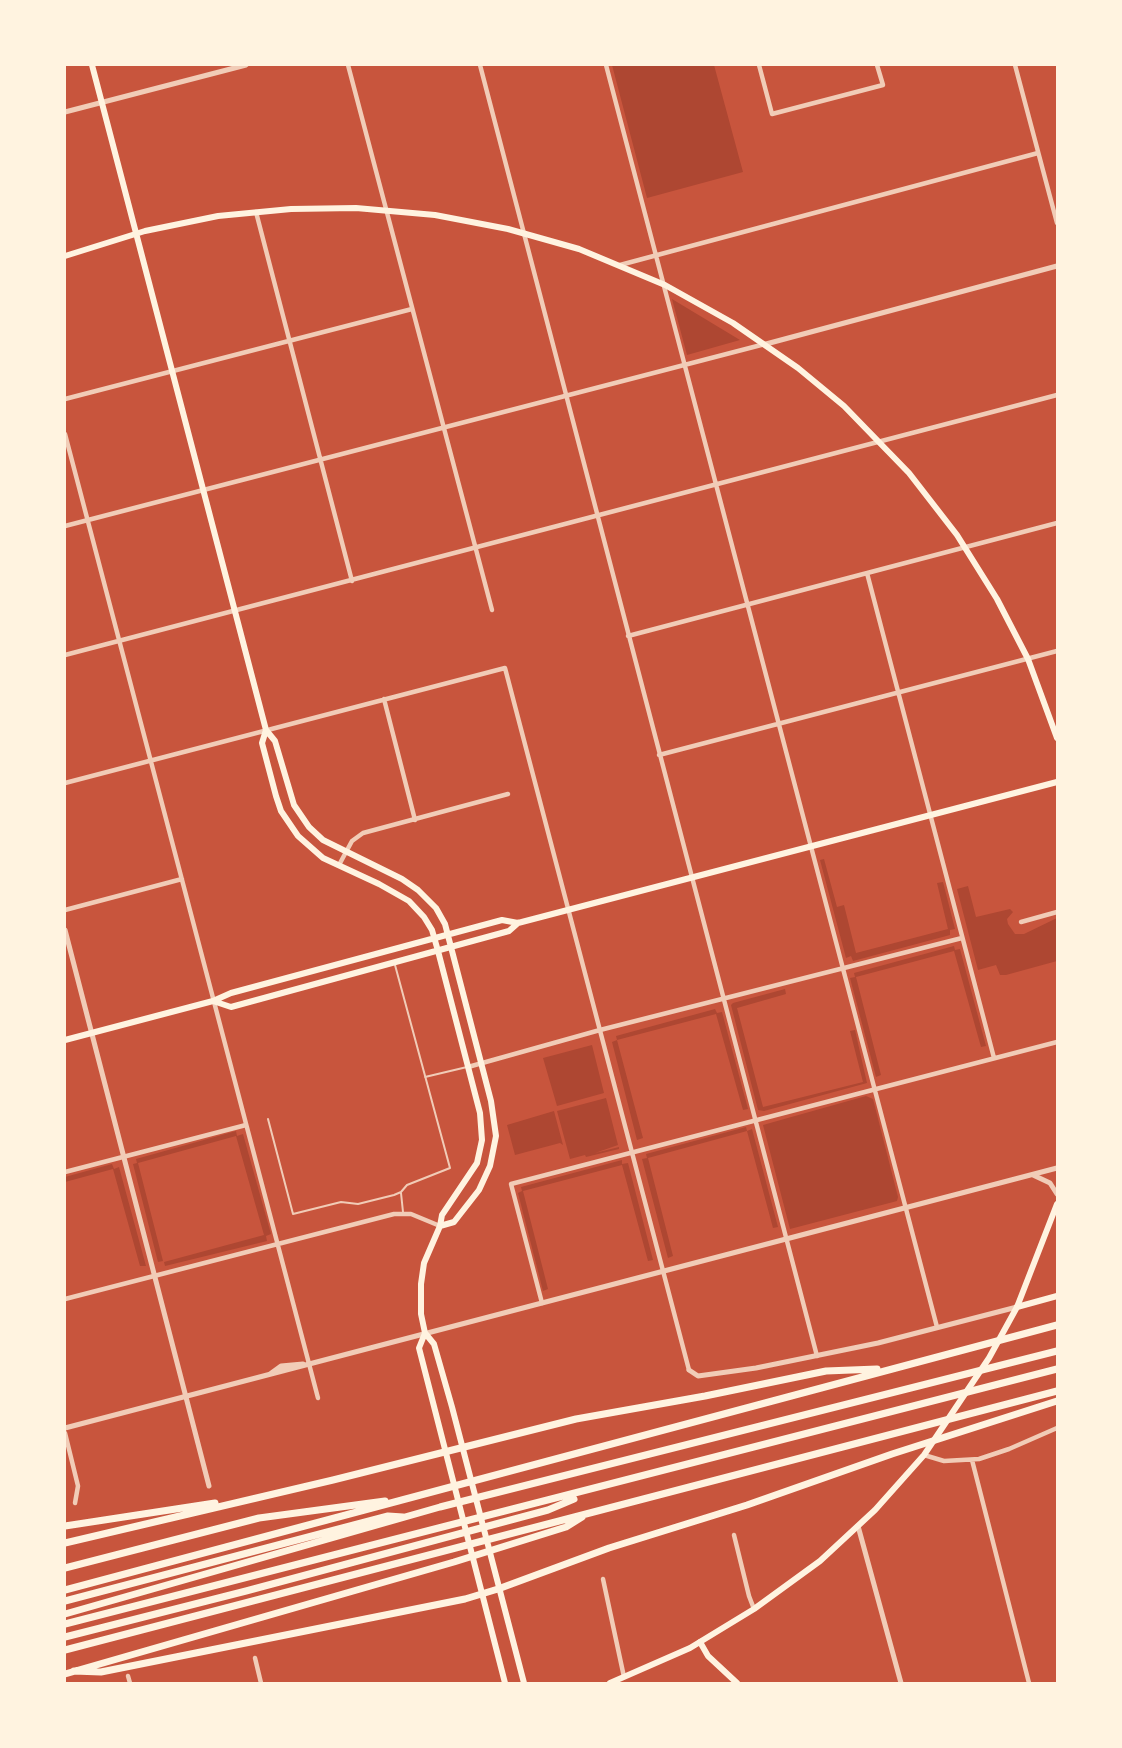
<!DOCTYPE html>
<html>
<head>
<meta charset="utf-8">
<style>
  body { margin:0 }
  #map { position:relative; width:1122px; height:1748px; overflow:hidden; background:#c8553d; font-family:Lora,serif }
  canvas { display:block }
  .frame { position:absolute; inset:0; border:66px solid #fff3e0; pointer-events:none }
</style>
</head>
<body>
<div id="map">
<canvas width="1122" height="1748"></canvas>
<div class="frame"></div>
</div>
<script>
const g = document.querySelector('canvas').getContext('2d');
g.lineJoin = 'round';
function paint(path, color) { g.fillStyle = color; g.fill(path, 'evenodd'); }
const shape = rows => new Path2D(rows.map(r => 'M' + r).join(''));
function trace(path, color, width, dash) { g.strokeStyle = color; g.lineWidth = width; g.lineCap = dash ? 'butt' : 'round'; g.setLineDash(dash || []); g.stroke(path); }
const green = shape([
  [612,65,714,65,743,172,647,198],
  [672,299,740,340,687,355],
  [824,859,837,907,844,905,856,953,948,929,937,883,943,882,955,929,950,930,950,935,853,961,851,956,846,958,820,860],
  [968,886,976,917,1010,909,1013,912,1007,919,1008,924,1015,934,1024,934,1057,918,1057,961,1006,975,1000,975,996,965,978,970,957,889],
  [954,946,955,950,960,949,986,1046,981,1047,954,951,856,977,881,1075,876,1077,850,978,855,977,854,973],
  [785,989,786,994,737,1008,763,1107,863,1082,850,1031,855,1030,867,1083,764,1111,758,1110,731,1005,733,1003],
  [715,1009,717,1013,722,1012,748,1109,743,1110,716,1014,617,1040,643,1138,637,1140,612,1042,617,1040,616,1036],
  [592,1045,604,1093,557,1106,543,1058],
  [866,1096,873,1099,898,1197,897,1201,790,1229,763,1125],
  [606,1098,618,1145,595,1153,619,1147,619,1149,586,1157,585,1155,570,1159,557,1111],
  [554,1111,563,1145,560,1143,515,1155,507,1125],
  [746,1127,747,1131,752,1129,778,1227,773,1228,747,1131,648,1158,673,1256,668,1258,642,1159,647,1158,646,1154],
  [236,1131,237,1136,243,1134,271,1234,266,1236,267,1241,165,1266,164,1262,264,1235,236,1136,138,1163,163,1261,158,1262,133,1164,137,1163,136,1159],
  [622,1160,622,1164,628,1163,653,1260,648,1261,622,1165,523,1191,548,1289,543,1291,518,1193,522,1191,521,1187],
  [112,1164,114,1169,119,1167,146,1266,140,1266,113,1169,65,1182,65,1177]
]);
const service = shape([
  [425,1077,467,1067],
  [268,1119,293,1214,341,1202,358,1204,394,1195,401,1192,407,1185,450,1168,395,965],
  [401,1193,403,1212]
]);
const minor = shape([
  [348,65,492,610],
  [480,65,817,1356],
  [606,65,937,1327],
  [759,65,772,114,883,85,877,65],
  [1015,65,1057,223],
  [256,212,352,581],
  [620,265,1038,153],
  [65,399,412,309],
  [65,434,318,1398],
  [65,526,765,344],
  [867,573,994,1058],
  [628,636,1057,523],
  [65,655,1057,395],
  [384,699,415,820],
  [659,755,1057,651],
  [65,783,505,668,689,1370],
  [339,865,352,841,363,833,508,794],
  [65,910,182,879],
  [1021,922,1057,912],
  [468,1067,600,1030,962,938],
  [65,1172,246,1125],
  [65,1299,394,1214,411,1214,440,1226],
  [542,1303,511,1184,1057,1042],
  [65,1433,78,1486,75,1503],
  [924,1455,944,1461,979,1459,1009,1449,1057,1428],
  [972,1460,1029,1683],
  [734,1535,749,1596,754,1609],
  [603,1579,624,1677],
  [255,1658,261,1683],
  [128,1676,130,1683]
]);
const tertiary = shape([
  [65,112,246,65],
  [766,344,1057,266],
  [65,930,209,1486],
  [1033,1175,1050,1183,1057,1194],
  [689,1370,698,1376,756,1368,878,1343,1017,1307],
  [270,1374,281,1366,303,1364],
  [65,1428,1057,1168],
  [858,1526,901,1683]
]);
const secondary = shape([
  [92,65,136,233],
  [1017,1307,1057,1296],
  [700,1642,708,1656,737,1683]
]);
const primary = shape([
  [136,233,266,730,275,741,294,805,309,827,323,840,402,879,418,890,436,908,445,924,491,1101,496,1136,490,1166,479,1190,454,1222,440,1226],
  [65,256,145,231,218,216,291,209,356,208,435,215,508,229,579,249,665,285,733,323,798,368,844,406,909,473,957,535,997,599,1028,659,1057,738],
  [266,730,262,743,276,796,281,811,298,836,323,858,379,884,409,901,424,917,432,930,438,951,480,1113,482,1140,477,1163,442,1215,440,1226,424,1263,421,1284,421,1314,425,1333,434,1344,452,1407,524,1683],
  [213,1001,231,1007,509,931,518,923],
  [65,1040,213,1001,231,993,502,920,518,923,1057,782],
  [425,1333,419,1348,505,1683],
  [610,1683,690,1648,754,1609,820,1561,875,1510,924,1455,989,1358,1017,1307,1057,1204]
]);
const motorway = shape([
  [65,1526,215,1503],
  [65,1543,333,1480,576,1419,705,1396,826,1371,877,1369],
  [65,1568,259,1518,385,1501],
  [65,1590,1057,1325],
  [65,1601,388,1516,403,1517],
  [65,1614,440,1507,1057,1351],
  [65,1624,1057,1369],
  [65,1637,246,1591,548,1510,574,1499],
  [65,1650,1057,1391],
  [74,1671,101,1672,465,1599,498,1589,609,1548,747,1505,892,1454,1057,1401],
  [65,1674,454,1562,566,1527,582,1517]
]);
paint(green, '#ae4732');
trace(service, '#f1ccb7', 2);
trace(minor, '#f1ccb7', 4.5);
trace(tertiary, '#f1ccb7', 5);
trace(secondary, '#fff3e0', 6);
trace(primary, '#fff3e0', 6);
trace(motorway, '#fff3e0', 7);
</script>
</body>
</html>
